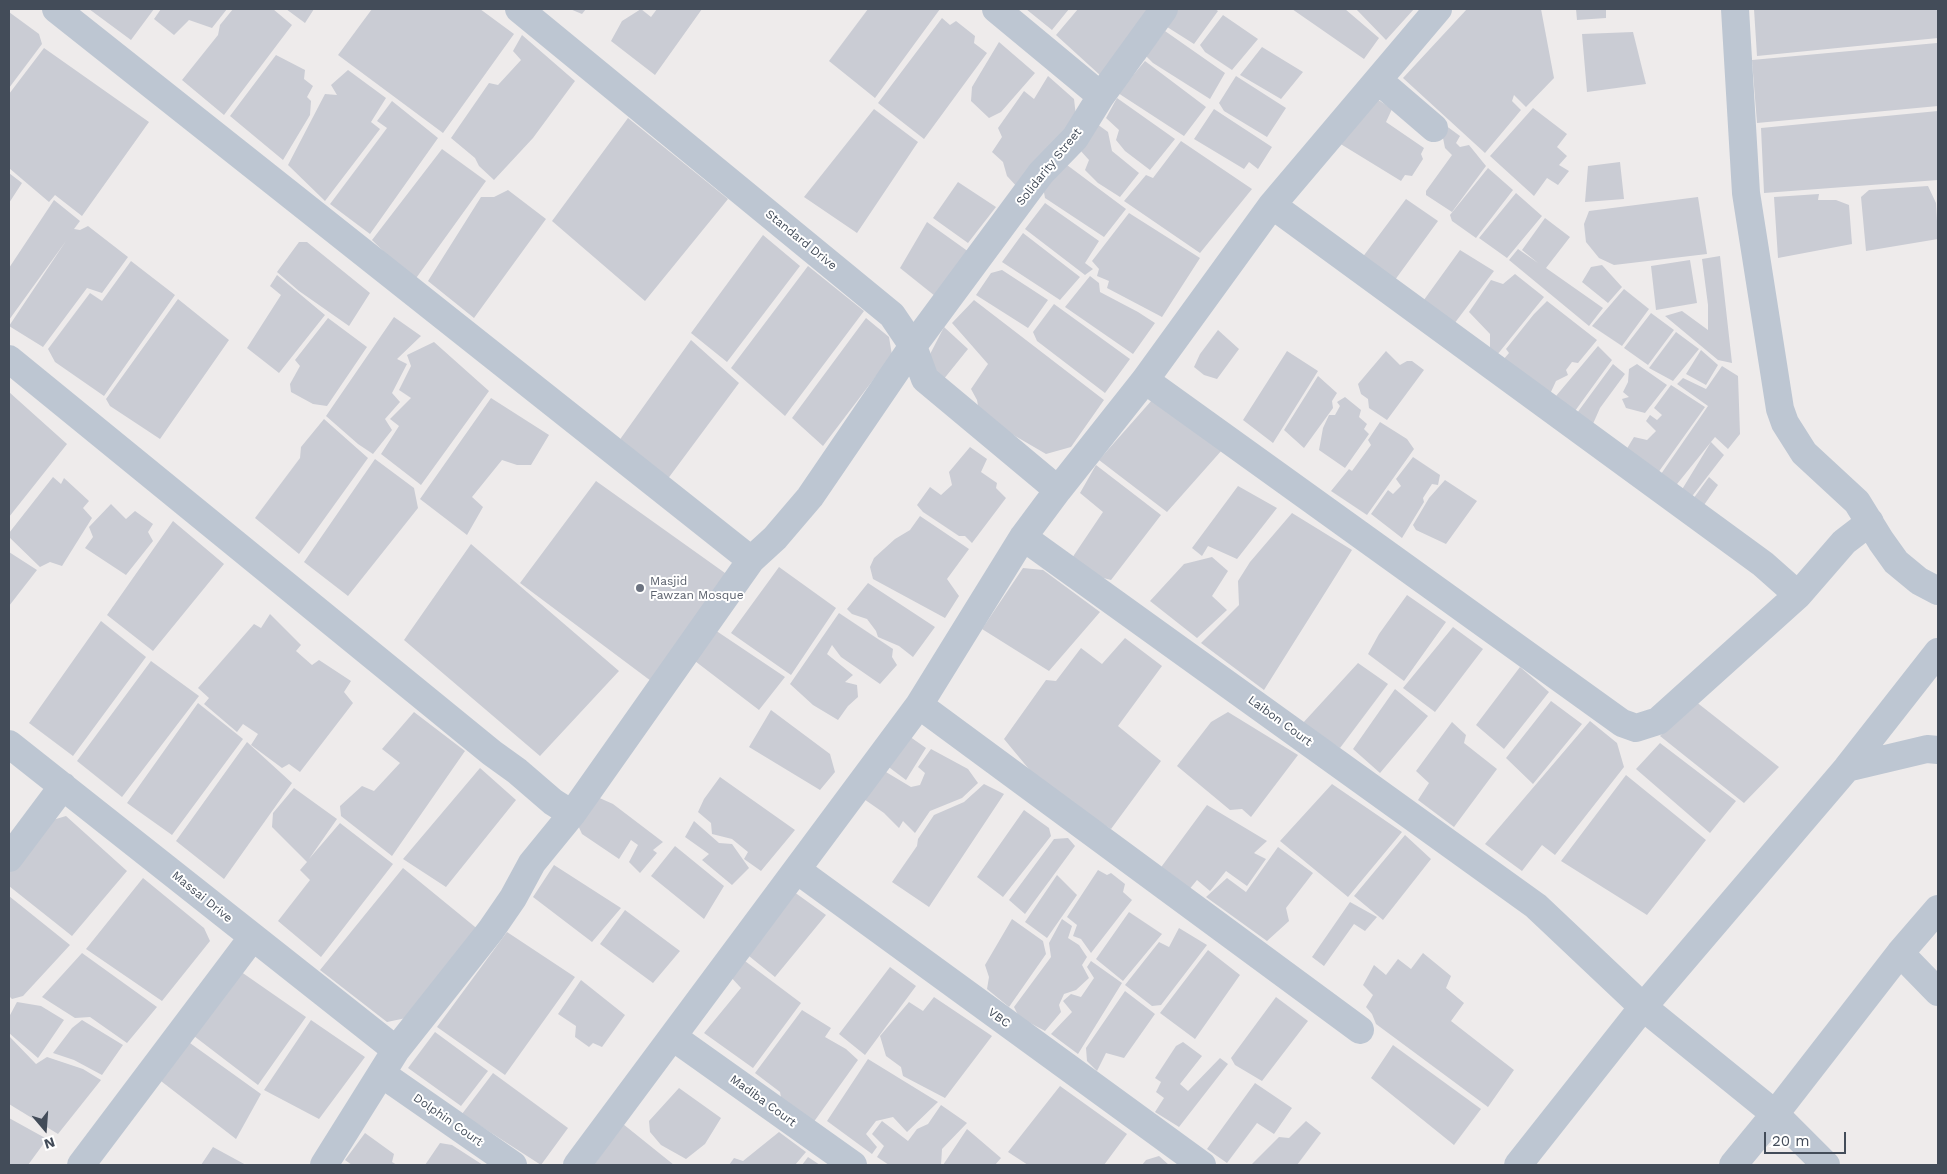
<!DOCTYPE html>
<html>
<head>
<meta charset="utf-8">
<style>
  body { margin:0 }
  #map { position:relative; width:1947px; height:1174px; overflow:hidden; background:#eeebeb; font-family:"Work Sans",sans-serif }
  canvas { display:block }
  .frame { position:absolute; inset:0; border:10px solid #434c59; pointer-events:none }
  .north { position:absolute; left:20px; top:1104px; width:50px; height:50px; -webkit-text-stroke:4px #fff; paint-order:stroke; rotate:162deg; font-size:14px; font-weight:700; line-height:20px; text-align:center; color:#434c59 }
  .north::after { content:''; display:block; margin:auto; width:18px; height:22px; background:#434c59; clip-path:polygon(50% 0,100% 100%,50% 72%,0 100%) }
  .scale { position:absolute; left:1764px; top:1132px; width:82px; height:22px; box-sizing:border-box; border:2px solid #434c59; border-top:0; padding-left:6px; font-size:15px; line-height:18px; white-space:nowrap; color:#434c59; -webkit-text-stroke:4px #fff; paint-order:stroke }
</style>
</head>
<body>
<div id="map">
<canvas width="1947" height="1174"></canvas>
<div class="frame"></div>
<div class="north">N</div>
<div class="scale">20 m</div>
</div>
<script>
const g = document.querySelector('canvas').getContext('2d');
g.lineJoin = 'round';
function paint(path, color) { g.fillStyle = color; g.fill(path, 'evenodd'); }
const shape = rows => new Path2D(rows.map(r => 'M' + r).join(''));
function trace(path, color, width, dash) { g.strokeStyle = color; g.lineWidth = width; g.lineCap = dash ? 'butt' : 'round'; g.setLineDash(dash || []); g.stroke(path); }
function write(font, color, halo, rows, align = 'center') {
  g.font = font + ' "Work Sans",sans-serif'; g.lineWidth = 4; g.setLineDash([]); g.textBaseline = 'middle'; g.strokeStyle = halo; g.fillStyle = color; for (const [text, x, y, turn = 0] of rows) {
    g.save(); g.translate(x, y); g.rotate((+turn || 0) * Math.PI / 180); g.textAlign = isNaN(turn) ? turn : align; if (halo) g.strokeText(text, 0, 0); g.fillText(text, 0, 0); g.restore();
  }
}
const building = shape([
  [89,9,154,9,131,40],
  [161,9,227,9,212,28,189,20,174,35,154,19],
  [233,9,273,9,292,25,224,115,182,80,218,35,220,25],
  [286,9,314,9,305,23],
  [372,9,480,9,514,34,443,133,338,55],
  [570,9,586,9,582,14],
  [641,9,651,17,657,9,702,9,655,75,611,41,622,21],
  [868,9,940,9,875,98,829,61],
  [1026,9,1069,9,1052,30],
  [1078,9,1152,9,1101,76,1056,35],
  [1176,9,1215,9,1218,11,1194,44,1164,25],
  [1292,9,1345,9,1379,38,1364,59],
  [1356,9,1414,9,1386,40],
  [1467,9,1541,9,1554,78,1526,107,1514,95,1512,101,1521,110,1485,153,1403,78],
  [1576,9,1606,9,1606,18,1577,20],
  [1754,9,1938,9,1938,38,1757,56],
  [9,12,39,34,42,44,9,88],
  [1223,15,1258,39,1232,70,1205,52,1200,45],
  [942,18,950,25,956,21,975,36,974,43,987,53,924,139,878,103],
  [1165,31,1225,73,1210,99,1153,63,1146,56],
  [1633,32,1646,84,1587,92,1582,34],
  [522,35,575,81,533,138,494,180,479,166,475,158,451,138,489,83,498,85,521,60,513,51],
  [999,42,1035,73,1001,112,989,118,971,101,972,87],
  [1937,43,1938,106,1757,123,1752,60],
  [1262,47,1303,72,1281,99,1240,75],
  [44,48,149,122,82,216,55,195,49,202,9,168,9,94],
  [276,55,305,70,304,79,313,86,307,97,311,101,310,115,283,160,230,116],
  [1145,61,1206,107,1184,136,1118,93],
  [348,70,386,98,371,122,380,129,325,201,288,165,325,94,337,95,331,85],
  [1048,76,1074,99,1076,116,1019,189,1007,176,1003,162,992,152,1002,137,998,128,1024,91,1034,99],
  [1236,76,1286,108,1267,137,1224,111,1219,103],
  [1374,97,1392,109,1386,122,1424,148,1421,154,1423,159,1412,176,1405,175,1401,181,1339,143],
  [1117,98,1175,139,1150,170,1125,151,1116,140,1119,130,1106,118],
  [392,101,438,138,370,234,330,204,387,128,377,121],
  [1533,108,1567,134,1557,147,1567,156,1559,165,1569,171,1558,185,1547,178,1534,196,1490,156],
  [874,109,918,142,857,233,804,197],
  [1214,109,1272,147,1258,169,1249,162,1244,169,1194,139],
  [1938,111,1938,180,1764,193,1761,128],
  [628,118,728,199,645,301,552,221],
  [1097,124,1108,132,1112,151,1139,173,1120,197,1098,183,1085,170,1089,160,1079,149],
  [1445,125,1460,136,1456,143,1460,147,1469,145,1486,166,1452,212,1426,195,1426,191,1452,155,1445,148,1442,133],
  [1181,141,1252,189,1200,253,1124,201,1146,175,1153,178],
  [442,149,486,181,414,281,372,240],
  [1620,162,1624,199,1585,202,1588,166],
  [1067,165,1126,209,1104,237,1045,198,1043,187],
  [1488,168,1513,190,1476,238,1452,221,1450,215],
  [9,173,22,183,9,203],
  [958,182,996,207,968,243,933,218],
  [1928,186,1936,203,1938,239,1866,251,1861,197,1869,190],
  [508,190,546,219,474,318,428,281,481,197,494,197],
  [1516,193,1542,216,1507,258,1479,238],
  [1819,194,1818,200,1836,200,1849,205,1852,244,1778,258,1774,197],
  [1698,197,1707,254,1614,265,1599,258,1586,242,1584,224,1589,211],
  [1406,199,1438,221,1392,284,1359,262],
  [54,200,80,221,74,229,80,230,88,226,128,257,102,293,87,288,43,347,9,326,66,241,9,320,9,268],
  [1045,203,1099,241,1085,263,1093,269,1085,275,1025,229],
  [1129,213,1200,258,1162,317,1107,288,1109,281,1097,276,1099,269,1092,261],
  [1545,218,1570,237,1546,268,1603,308,1589,326,1509,260,1518,249,1538,263,1522,250],
  [927,222,969,252,935,296,900,268],
  [1023,233,1080,277,1060,300,1002,262],
  [763,235,800,266,727,362,691,333],
  [299,242,307,242,370,293,349,326,299,291,277,272],
  [1460,250,1494,271,1454,324,1421,304],
  [1720,256,1732,363,1718,360,1665,316,1682,311,1708,330,1708,305,1702,259],
  [1690,260,1697,303,1656,310,1651,266],
  [131,261,175,295,104,396,55,362,48,349,90,293,102,301],
  [1602,265,1622,287,1608,303,1582,282,1591,267],
  [808,266,864,311,785,416,731,368],
  [1002,270,1048,300,1028,328,976,295,991,273],
  [1515,274,1544,297,1497,355,1490,348,1490,334,1469,312,1491,280,1503,284],
  [277,275,325,315,279,373,247,348,281,295,270,286],
  [1090,276,1099,283,1100,292,1138,312,1155,323,1133,354,1065,307],
  [1624,289,1649,309,1622,346,1592,326],
  [178,299,229,340,160,439,110,406,106,399],
  [974,300,1104,400,1071,447,1046,454,986,419,979,411,977,400,971,389,988,364,952,323],
  [1547,301,1597,340,1578,363,1572,362,1566,370,1568,375,1556,381,1550,394,1503,360,1509,353,1506,349,1534,314],
  [1054,304,1130,359,1105,393,1037,341,1033,332],
  [1651,313,1674,330,1648,365,1624,348],
  [394,317,421,336,397,359,407,364,392,393,400,402,385,419,392,430,373,454,358,444,326,416],
  [328,318,367,347,327,406,313,404,291,392,290,384,300,366,295,360],
  [866,318,889,337,892,355,823,446,792,418],
  [944,327,968,349,943,380,926,362],
  [1218,330,1239,349,1217,379,1204,375,1194,367,1200,354],
  [1676,332,1699,349,1673,381,1649,368],
  [691,340,739,383,664,484,616,445],
  [434,342,489,391,421,485,381,454,399,426,390,419,411,398,399,390,411,366,407,355],
  [1598,346,1612,360,1575,411,1556,396],
  [1701,350,1718,365,1706,385,1686,374],
  [1287,351,1318,371,1273,443,1243,420],
  [1386,351,1400,365,1407,361,1412,361,1424,370,1387,420,1369,408,1368,399,1361,394,1358,384],
  [1613,364,1625,374,1600,408,1592,426,1577,413],
  [1637,364,1667,385,1645,413,1626,408,1622,399,1629,397,1623,392,1628,382,1629,369],
  [1722,366,1738,376,1740,434,1728,449,1715,437,1673,489,1661,474,1708,406,1677,384,1683,378,1706,389],
  [1318,376,1337,393,1332,401,1333,408,1304,448,1284,430],
  [1671,385,1705,407,1655,477,1623,455,1634,437,1647,440,1656,431,1646,421,1650,415,1657,420,1662,415,1654,408],
  [9,392,67,444,9,517],
  [1345,397,1361,410,1359,417,1367,424,1364,429,1369,434,1345,468,1319,450,1323,428,1329,415,1335,415,1340,406,1337,402],
  [491,398,549,435,531,465,517,465,502,460,472,497,483,507,467,535,420,499],
  [1152,400,1222,450,1167,512,1099,460],
  [324,419,368,458,299,554,255,518,300,458,301,447],
  [1380,422,1407,439,1414,449,1367,515,1331,491,1349,469,1352,471,1371,445,1368,440],
  [1711,442,1724,455,1690,499,1678,496],
  [970,447,987,459,981,472,997,483,996,488,1006,498,972,543,965,536,959,536,923,512,917,505,930,487,941,495,952,485,949,472],
  [1413,457,1440,475,1438,485,1432,484,1423,498,1424,502,1402,538,1371,514,1388,490,1393,494,1401,486,1396,479],
  [375,459,414,488,418,508,348,596,304,562],
  [1096,465,1161,515,1111,580,1092,575,1072,558,1103,512,1080,493],
  [53,477,61,484,64,478,89,501,83,508,92,518,62,566,50,562,40,567,9,537,9,533],
  [1709,477,1718,485,1704,505,1693,499],
  [1445,480,1477,501,1446,544,1416,530,1413,525,1429,498],
  [596,481,732,578,651,681,520,583],
  [1238,486,1277,508,1237,559,1208,546,1202,556,1192,548],
  [111,504,126,519,135,511,153,524,148,532,153,541,126,575,85,548,93,537,89,527],
  [1292,513,1352,550,1264,690,1201,643,1239,605,1238,581,1250,562],
  [920,516,969,549,947,579,959,596,945,618,873,579,870,567,874,558,895,539,910,530],
  [173,521,224,564,153,651,107,615],
  [471,544,619,671,540,756,404,640],
  [9,552,37,570,9,606],
  [1212,557,1228,571,1212,596,1227,610,1197,638,1150,601,1184,564],
  [779,567,836,608,791,675,731,633],
  [1023,568,1043,570,1100,612,1049,671,982,629],
  [868,583,935,627,913,657,899,646,878,637,876,631,867,619,852,614,847,609],
  [1407,595,1446,622,1404,681,1368,654,1379,634],
  [839,613,893,649,892,657,897,665,880,684,841,657,832,645,827,654,853,675,845,682,857,685,858,697,848,706,838,720,813,705,790,684],
  [270,614,301,645,296,651,312,665,319,660,351,681,344,692,353,703,300,772,289,764,282,768,251,745,258,734,243,724,237,732,204,704,209,698,198,688,254,624,261,628],
  [101,621,146,657,73,756,29,723],
  [1453,627,1483,649,1435,712,1403,688],
  [712,628,785,677,759,710,691,658],
  [1125,638,1162,666,1118,726,1161,761,1111,829,1043,786,1004,739,1046,680,1056,681,1081,648,1102,664],
  [151,661,199,696,122,797,77,761],
  [1358,663,1388,684,1340,748,1302,724],
  [1520,667,1549,692,1504,749,1476,725],
  [1395,689,1428,716,1380,773,1353,749],
  [1551,701,1582,724,1533,784,1506,758],
  [1695,701,1779,767,1744,803,1660,736],
  [198,703,243,739,172,835,127,803],
  [771,710,830,754,835,772,820,790,749,747],
  [414,712,465,751,392,856,341,816,340,806,362,786,374,791,400,763,382,749],
  [1228,712,1298,755,1251,817,1242,809,1230,810,1177,766,1211,722],
  [1590,721,1617,743,1624,767,1555,855,1542,845,1522,871,1485,844],
  [1452,722,1466,735,1464,743,1497,769,1454,827,1418,800,1429,783,1416,771],
  [906,734,926,748,906,780,886,765],
  [247,742,292,783,224,879,176,841],
  [1660,743,1736,801,1710,833,1636,769],
  [931,749,968,769,978,783,962,798,930,811,915,833,903,821,899,828,884,813,861,797,881,769,911,787,920,785,925,773,918,767],
  [480,768,516,800,446,887,403,859],
  [1626,775,1706,840,1647,915,1561,861],
  [720,777,795,830,761,871,744,859,748,852,732,839,712,834,711,823,698,812,704,799],
  [984,784,1004,794,929,907,892,882,917,846,918,839,934,815,964,802],
  [1332,784,1402,832,1348,897,1280,841],
  [294,788,337,819,309,859,340,823,393,864,321,957,278,921,310,880,300,870,307,862,272,827,273,813],
  [595,796,613,804,663,842,653,850,657,853,640,873,629,862,638,845,631,840,619,859,582,834,576,821],
  [1207,805,1267,841,1254,853,1266,859,1247,886,1226,871,1210,891,1197,880,1188,891,1159,870],
  [1024,810,1049,828,1051,836,1003,897,977,877],
  [66,816,127,871,72,936,9,886,9,870,46,822],
  [694,821,719,843,732,844,749,868,732,885,702,860,709,854,685,837],
  [1405,835,1431,859,1383,920,1354,896],
  [1068,838,1075,846,1025,914,1009,900,1054,839],
  [675,846,724,886,704,919,651,876],
  [1278,847,1313,873,1286,908,1289,921,1267,941,1206,897,1227,878,1246,892],
  [554,865,621,908,592,942,533,897],
  [403,868,480,931,411,1017,387,1022,320,970],
  [1098,870,1107,875,1111,873,1125,884,1123,892,1132,900,1091,953,1081,939,1073,936,1077,925,1067,917],
  [1057,875,1077,895,1047,938,1025,922],
  [143,878,204,928,210,941,162,1001,86,949],
  [790,889,826,915,775,977,744,952],
  [9,896,70,945,23,996,12,999,9,996],
  [1350,902,1377,917,1365,931,1354,924,1324,966,1312,957],
  [625,910,680,951,653,983,600,944],
  [1129,912,1162,934,1123,981,1096,959],
  [1012,919,1043,941,1046,954,1009,1007,987,989,989,977,985,965],
  [1062,919,1072,926,1068,938,1079,945,1087,957,1082,965,1089,978,1076,990,1064,994,1059,1005,1061,1012,1045,1031,1019,1017,1014,1007,1051,957,1049,943],
  [1179,928,1207,945,1161,1005,1152,1006,1125,985,1159,942,1169,947],
  [507,932,575,977,505,1075,437,1027],
  [1208,950,1240,975,1195,1039,1160,1013],
  [82,953,157,1007,127,1043,90,1017,75,1018,42,997],
  [1423,953,1451,976,1446,988,1464,1003,1451,1021,1514,1070,1488,1107,1376,1024,1372,1014,1366,1007,1373,995,1363,985,1374,965,1386,975,1398,959,1411,969],
  [741,958,801,1003,753,1068,704,1033,741,988,728,974],
  [1091,961,1122,983,1078,1054,1051,1034,1072,1012,1063,1001,1071,994,1081,997,1094,978,1087,967],
  [890,967,916,986,865,1055,839,1034],
  [237,969,306,1017,258,1085,190,1033],
  [581,980,625,1015,602,1047,593,1043,589,1047,575,1037,576,1026,558,1014],
  [1125,991,1155,1014,1124,1058,1106,1053,1097,1071,1087,1061,1086,1048],
  [934,997,992,1036,945,1098,903,1076,901,1067,886,1056,880,1036,909,1002,923,1011],
  [1276,997,1308,1021,1262,1081,1235,1065,1231,1058],
  [17,1002,41,1006,64,1020,38,1058,9,1033,9,1017],
  [802,1010,831,1028,825,1037,846,1049,858,1060,813,1123,782,1102,780,1092,755,1073],
  [82,1020,123,1045,102,1075,74,1060,53,1053,72,1028],
  [311,1020,365,1057,319,1119,264,1090],
  [435,1032,488,1071,461,1106,408,1068],
  [9,1036,36,1064,47,1057,83,1069,101,1080,58,1134,9,1104],
  [183,1038,261,1094,236,1139,157,1078],
  [1183,1042,1202,1056,1180,1084,1188,1091,1220,1058,1228,1064,1179,1127,1155,1112,1164,1098,1156,1092,1161,1082,1155,1078,1176,1046],
  [1393,1045,1481,1109,1454,1145,1371,1078],
  [868,1059,938,1102,907,1132,893,1117,876,1121,866,1134,877,1147,872,1154,827,1121],
  [493,1073,568,1128,541,1165,462,1114],
  [1255,1083,1292,1108,1274,1134,1257,1123,1227,1163,1207,1149],
  [1060,1086,1127,1134,1104,1165,1028,1165,1008,1152],
  [679,1088,721,1118,705,1144,686,1159,661,1145,650,1132,649,1121],
  [941,1105,967,1123,942,1149,941,1165,889,1165,877,1157,884,1146,872,1134,882,1121,908,1141,917,1129,928,1124],
  [9,1118,47,1139,28,1165,9,1165],
  [1306,1121,1321,1133,1297,1165,1251,1165,1279,1137,1289,1138],
  [623,1124,674,1165,594,1165],
  [967,1129,1001,1158,995,1165,943,1165],
  [779,1132,806,1152,795,1165,729,1165,734,1158,743,1161],
  [365,1133,394,1154,392,1162,397,1165,352,1165,345,1160],
  [440,1143,452,1145,483,1165,425,1165],
  [213,1147,246,1165,201,1165],
  [1159,1156,1169,1165,1142,1165,1146,1160],
  [808,1157,820,1165,802,1165]
]);
const street = shape([
  [56,9,751,560,775,538,810,497,913,346,1041,173,1075,138,1101,96,996,9],
  [519,9,892,315,913,346,925,379,1058,490],
  [1735,9,1746,193,1780,409,1785,423,1804,453,1857,502,1881,541,1896,562,1919,581,1938,591],
  [1378,80,1434,128],
  [1101,96,1164,9],
  [1272,205,1763,564,1798,595,1844,542,1870,522],
  [9,359,492,753,517,771,553,802,572,814,532,863,513,898,491,930,396,1050,324,1165],
  [1145,380,1622,723,1636,728,1658,721,1798,595],
  [1023,537,1536,906,1643,1007,1775,1114,1826,1165],
  [919,705,1360,1030],
  [9,744,396,1050],
  [1847,768,1927,749,1938,750],
  [572,814,751,560],
  [9,858,63,786],
  [797,870,1202,1165],
  [1900,953,1938,992],
  [673,1037,853,1165],
  [382,1074,513,1165],
  [81,1165,252,938],
  [577,1165,919,705,1023,537,1058,490,1145,380,1272,205,1438,9],
  [1518,1165,1643,1007,1847,768,1938,652],
  [1733,1165,1775,1114,1900,953,1938,909]
]);
const markers = [
  [640,588,5,"#6b7280"]
];
const streetNames = [
  ["Solidarity Street",1049,167,-51],
  ["Standard Drive",801,240,39],
  ["Laibon Court",1280,721,36],
  ["Massai Drive",202,897,39],
  ["VBC",999,1018,36],
  ["Madiba Court",763,1101,36],
  ["Dolphin Court",448,1120,35]
];
const worshipNames = [
  ["Masjid",650,581],
  ["Fawzan Mosque",650,595]
];
paint(building, '#caccd4');
trace(street, '#bdc6d2', 28);
for (const [x, y, r, color] of markers) { const dot = new Path2D(); dot.arc(x, y, r, 0, 2 * Math.PI); g.fillStyle = color; g.fill(dot); trace(dot, '#fff', 2); }
write('12px', '#434c59', '#fff', streetNames);
write('12px', '#5b616d', '#fff', worshipNames, 'left');
</script>
</body>
</html>
